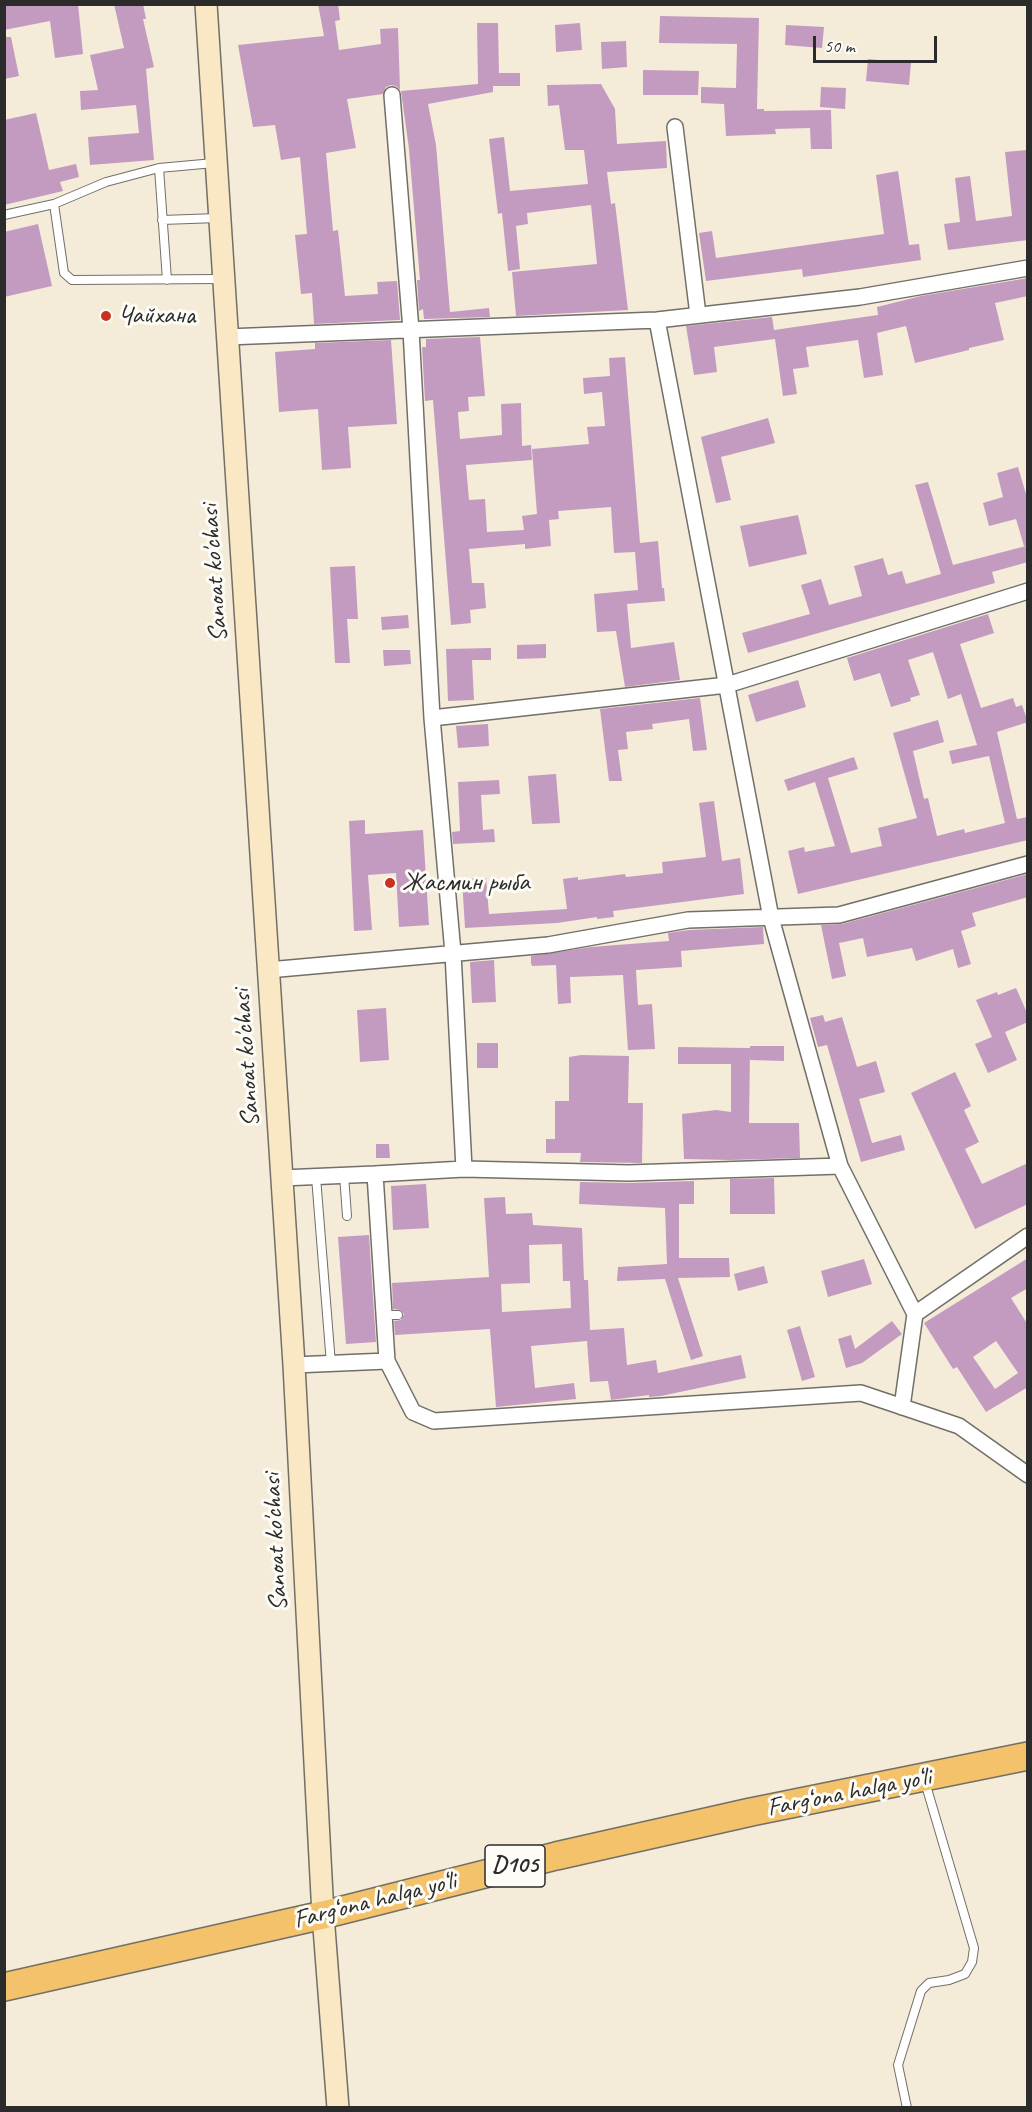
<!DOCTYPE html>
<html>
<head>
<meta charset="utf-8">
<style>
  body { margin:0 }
  #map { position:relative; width:1032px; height:2112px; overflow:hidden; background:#f4ecd8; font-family:Caveat,sans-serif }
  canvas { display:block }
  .frame { position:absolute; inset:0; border:6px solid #2b2b2b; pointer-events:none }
  .scale { position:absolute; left:813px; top:36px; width:124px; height:27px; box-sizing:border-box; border:3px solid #2b2b2b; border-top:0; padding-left:8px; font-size:18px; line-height:21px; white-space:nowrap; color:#2b2b2b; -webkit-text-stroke:4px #fdfcf7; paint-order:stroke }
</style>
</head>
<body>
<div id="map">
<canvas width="1032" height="2112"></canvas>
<div class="frame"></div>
<div class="scale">50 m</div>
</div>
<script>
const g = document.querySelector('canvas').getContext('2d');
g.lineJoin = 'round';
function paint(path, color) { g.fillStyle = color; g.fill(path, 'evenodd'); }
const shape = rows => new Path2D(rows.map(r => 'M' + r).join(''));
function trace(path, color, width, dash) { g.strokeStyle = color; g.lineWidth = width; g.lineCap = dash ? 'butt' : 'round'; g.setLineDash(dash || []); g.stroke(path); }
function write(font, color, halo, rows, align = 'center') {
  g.font = font + ' Caveat,sans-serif'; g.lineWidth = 6; g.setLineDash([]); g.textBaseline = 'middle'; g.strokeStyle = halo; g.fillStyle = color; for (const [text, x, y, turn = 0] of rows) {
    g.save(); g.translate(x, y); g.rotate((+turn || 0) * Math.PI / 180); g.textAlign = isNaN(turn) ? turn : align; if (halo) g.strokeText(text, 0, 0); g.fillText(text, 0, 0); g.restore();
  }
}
const building = shape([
  [4,4,78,4,83,54,55,58,50,21,4,30],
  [114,4,143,4,146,19,143,19,154,67,146,69,154,160,90,165,88,137,139,133,136,105,81,110,80,91,98,90,90,55,124,48],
  [318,4,338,4,340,20,335,21,339,50,381,44,380,29,398,28,400,90,396,86,391,85,386,87,383,94,347,99,356,148,326,153,333,231,338,230,345,296,378,294,377,282,397,281,400,320,399,320,314,324,312,293,301,294,295,235,307,234,300,157,281,160,275,125,253,127,238,45,324,36],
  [660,16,759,18,757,109,764,109,764,111,831,110,832,149,811,149,810,128,775,129,776,134,726,136,724,104,701,103,701,87,736,88,737,44,659,43],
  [477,23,498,23,499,73,520,73,520,86,493,86,493,92,428,104,436,145,450,312,489,308,490,317,424,319,423,309,419,311,417,280,420,280,409,149,401,91,478,84],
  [580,23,582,50,556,52,555,25],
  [786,25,824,27,822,48,785,45],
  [4,37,11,37,19,76,4,79],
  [626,41,627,67,602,69,601,42],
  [868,59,911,63,909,85,866,81],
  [643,70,699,71,698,95,643,95],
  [601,84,615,109,617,144,666,141,667,168,607,172,611,204,615,203,628,310,516,316,512,272,597,264,591,205,527,213,528,224,516,226,520,269,508,271,502,213,498,214,489,139,504,137,510,191,588,184,584,150,565,150,559,105,548,106,547,85],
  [821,87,846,88,845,109,820,107],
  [36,113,49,170,76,164,79,177,60,182,63,191,4,205,4,120],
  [1027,150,1028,240,948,250,944,224,960,222,955,178,970,176,976,221,1012,216,1005,152],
  [898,171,909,245,919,244,921,260,803,277,802,269,706,281,699,233,712,231,716,258,884,234,876,175],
  [38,224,52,286,4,297,4,232],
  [1028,278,1028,296,995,303,1004,340,969,348,969,350,915,363,906,326,877,333,883,375,864,378,858,340,806,347,809,367,793,369,797,394,783,396,775,339,714,347,717,372,694,375,686,326,772,317,774,330,878,315,877,307,921,296],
  [480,337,485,396,468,397,469,411,458,412,460,439,502,435,501,404,521,403,522,446,531,445,532,460,466,465,469,500,485,499,487,532,524,530,522,516,537,514,532,449,589,444,587,427,605,426,602,392,584,394,583,378,610,376,609,358,625,357,640,543,658,541,662,588,664,588,665,601,627,604,631,648,674,642,680,680,625,687,616,631,597,632,594,594,638,590,635,552,614,553,611,507,558,511,559,519,549,520,551,546,525,549,525,544,469,549,472,583,484,583,486,608,470,610,471,623,451,625,433,400,425,401,422,347,426,347,426,339],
  [391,340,397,424,348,427,351,468,322,470,318,409,279,412,275,352,315,349,315,343],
  [768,418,775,443,721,457,731,500,716,503,701,437],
  [1018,467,1028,501,1028,562,992,572,995,583,748,653,742,633,810,614,801,585,821,579,829,605,862,596,854,566,883,558,888,575,902,571,906,584,941,574,915,485,928,482,953,565,1026,546,1024,546,1016,519,989,526,983,503,1003,497,997,473],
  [798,515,807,554,749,567,740,526],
  [355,566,358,619,347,619,350,663,335,663,330,567],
  [988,614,994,633,960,644,981,708,1013,698,1016,707,1022,705,1028,722,997,732,1017,819,1028,817,1028,840,798,894,788,851,804,847,805,852,835,846,815,782,788,791,784,780,854,757,858,769,828,778,851,853,882,846,878,828,917,818,893,733,938,720,944,742,913,751,924,799,928,798,937,836,964,829,965,833,1005,823,989,756,952,764,949,751,977,745,961,694,948,699,933,652,908,660,920,695,910,698,911,701,891,707,880,673,854,681,847,658],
  [408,615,409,628,382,630,381,617],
  [546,644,546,658,517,659,517,645],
  [491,648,491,660,472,660,474,700,448,701,446,649],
  [383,650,410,650,411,664,384,666],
  [798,680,806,707,756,722,748,695],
  [700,698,707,750,693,751,689,719,652,724,653,729,626,732,628,749,618,750,622,781,609,781,600,709],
  [488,724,489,746,458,748,456,726],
  [556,774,560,823,532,824,528,776],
  [499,780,500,794,481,795,483,830,494,829,495,842,453,844,452,832,460,831,458,782],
  [714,801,722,861,740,858,744,894,613,911,614,917,597,919,597,917,557,923,465,928,462,879,486,878,489,914,567,909,563,879,578,877,578,880,625,874,626,877,663,873,662,862,706,857,699,803],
  [365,820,365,834,423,830,429,925,399,927,396,873,368,875,372,930,354,931,349,821],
  [1028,874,1028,897,972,913,976,926,961,931,971,964,958,968,953,949,916,961,912,948,867,957,863,938,839,943,846,976,832,979,821,925,842,924],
  [763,927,764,944,681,951,682,967,636,970,638,1005,652,1004,655,1049,628,1050,623,975,570,977,571,1003,558,1004,556,965,532,966,531,963,531,956,591,947,669,941,668,933,689,930],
  [494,960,496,1002,472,1003,470,962],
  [1016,988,1028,1015,1028,1022,1005,1032,1017,1060,988,1073,975,1044,992,1037,976,1000,997,992,998,995],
  [386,1008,389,1060,360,1062,357,1010],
  [823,1015,825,1022,842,1017,857,1067,876,1061,885,1092,859,1099,872,1143,901,1135,905,1150,861,1162,827,1045,818,1047,810,1018],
  [477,1043,498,1043,498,1068,477,1068],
  [750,1046,784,1046,784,1061,750,1060,750,1050,749,1123,799,1123,800,1158,730,1160,684,1159,682,1114,716,1110,731,1112,731,1064,678,1064,678,1047,750,1048],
  [581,1055,629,1056,628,1103,643,1103,642,1163,580,1162,581,1153,546,1153,546,1139,555,1139,555,1101,569,1101,569,1057],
  [955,1072,971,1106,964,1110,979,1142,965,1149,982,1184,1028,1163,1028,1204,975,1229,911,1093],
  [376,1144,389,1144,390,1158,376,1158],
  [774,1178,775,1214,730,1214,730,1179],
  [694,1181,694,1204,679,1204,679,1258,729,1258,730,1277,678,1278,703,1356,691,1360,665,1279,617,1281,618,1267,667,1264,665,1208,579,1204,580,1182,629,1183],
  [426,1184,429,1228,393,1230,391,1186],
  [505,1197,506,1214,532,1213,533,1225,582,1228,584,1280,588,1280,590,1330,624,1328,627,1365,656,1360,658,1373,741,1355,746,1378,661,1396,649,1397,649,1395,611,1400,608,1381,590,1382,587,1341,531,1346,535,1388,574,1383,576,1399,496,1407,490,1329,395,1335,394,1321,401,1320,404,1314,400,1310,393,1309,392,1283,489,1277,484,1198],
  [562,1244,563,1281,570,1281,571,1308,502,1312,501,1284,530,1283,529,1245],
  [369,1235,376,1342,346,1344,338,1237],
  [1028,1258,1028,1288,1011,1298,1028,1325,1028,1387,986,1412,957,1367,953,1369,924,1323],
  [996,1341,1018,1373,995,1389,973,1357],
  [864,1259,872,1284,828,1297,821,1271],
  [764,1266,768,1283,738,1291,734,1274],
  [892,1321,902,1334,862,1363,846,1368,838,1339,851,1335,855,1349],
  [800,1326,815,1377,802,1381,787,1330]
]);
const lane = shape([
  [159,168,167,280],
  [54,204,64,273,72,280,221,279],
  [4,215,54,204,106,182,159,168,214,163],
  [162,220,218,218],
  [344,1175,347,1216],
  [316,1177,331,1364],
  [385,1315,398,1315],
  [907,2108,898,2065,921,1991,929,1983,949,1980,965,1974,972,1962,974,1948,925,1782]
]);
const street = shape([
  [392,95,411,330,432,718,453,953,464,1169],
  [675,127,698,315],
  [657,320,771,918,840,1166],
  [227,337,657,320,860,297,1028,268],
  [432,718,727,685,1028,591],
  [268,970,548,945,688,920,839,915,1028,864],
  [282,1178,375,1174],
  [387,1361,375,1174,464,1169,629,1173,840,1166,915,1314],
  [294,1365,387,1361,413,1412,434,1421,861,1393,959,1426,1028,1475],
  [902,1407,915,1314,1028,1236]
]);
const secondary = shape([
  [206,4,294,1365,323,1915,338,2108]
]);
const highway = shape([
  [4,1987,323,1915,556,1856,751,1812,1028,1756]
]);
const markers = [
  [106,316,6,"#c8321e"],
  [390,883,6,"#c8321e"]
];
const shields = [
  [515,1866,60]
];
const shieldNames = [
  ["D105",515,1866]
];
const poiNames = [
  ["Чайхана",118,316],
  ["Жасмин рыба",402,883]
];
const streetNames = [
  ["Sanoat ko'chasi",215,573,-94],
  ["Sanoat ko'chasi",247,1058,-94],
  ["Sanoat ko'chasi",276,1542,-93],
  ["Farg‘ona halqa yo‘li",849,1793,-11],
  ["Farg‘ona halqa yo‘li",375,1901,-14]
];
paint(building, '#c39bc1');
trace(lane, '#716f68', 10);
trace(street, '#716f68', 18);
trace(secondary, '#716f68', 24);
trace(highway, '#716f68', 30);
trace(lane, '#fff', 8);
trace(street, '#fff', 15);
trace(secondary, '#fae7c3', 21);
trace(highway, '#f3c26a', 27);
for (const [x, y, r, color] of markers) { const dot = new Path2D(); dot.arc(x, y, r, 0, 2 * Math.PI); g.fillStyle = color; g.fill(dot); trace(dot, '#fdfcf7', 2); }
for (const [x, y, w] of shields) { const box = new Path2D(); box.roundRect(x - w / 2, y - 21, w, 42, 4.5); g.fillStyle = '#fdfcf7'; g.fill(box); trace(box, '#2b2b2b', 1.5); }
write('bold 24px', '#2b2b2b', null, shieldNames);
write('26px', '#2b2b2b', '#fdfcf7', poiNames, 'left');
write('26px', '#2b2b2b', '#fdfcf7', streetNames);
</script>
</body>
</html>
